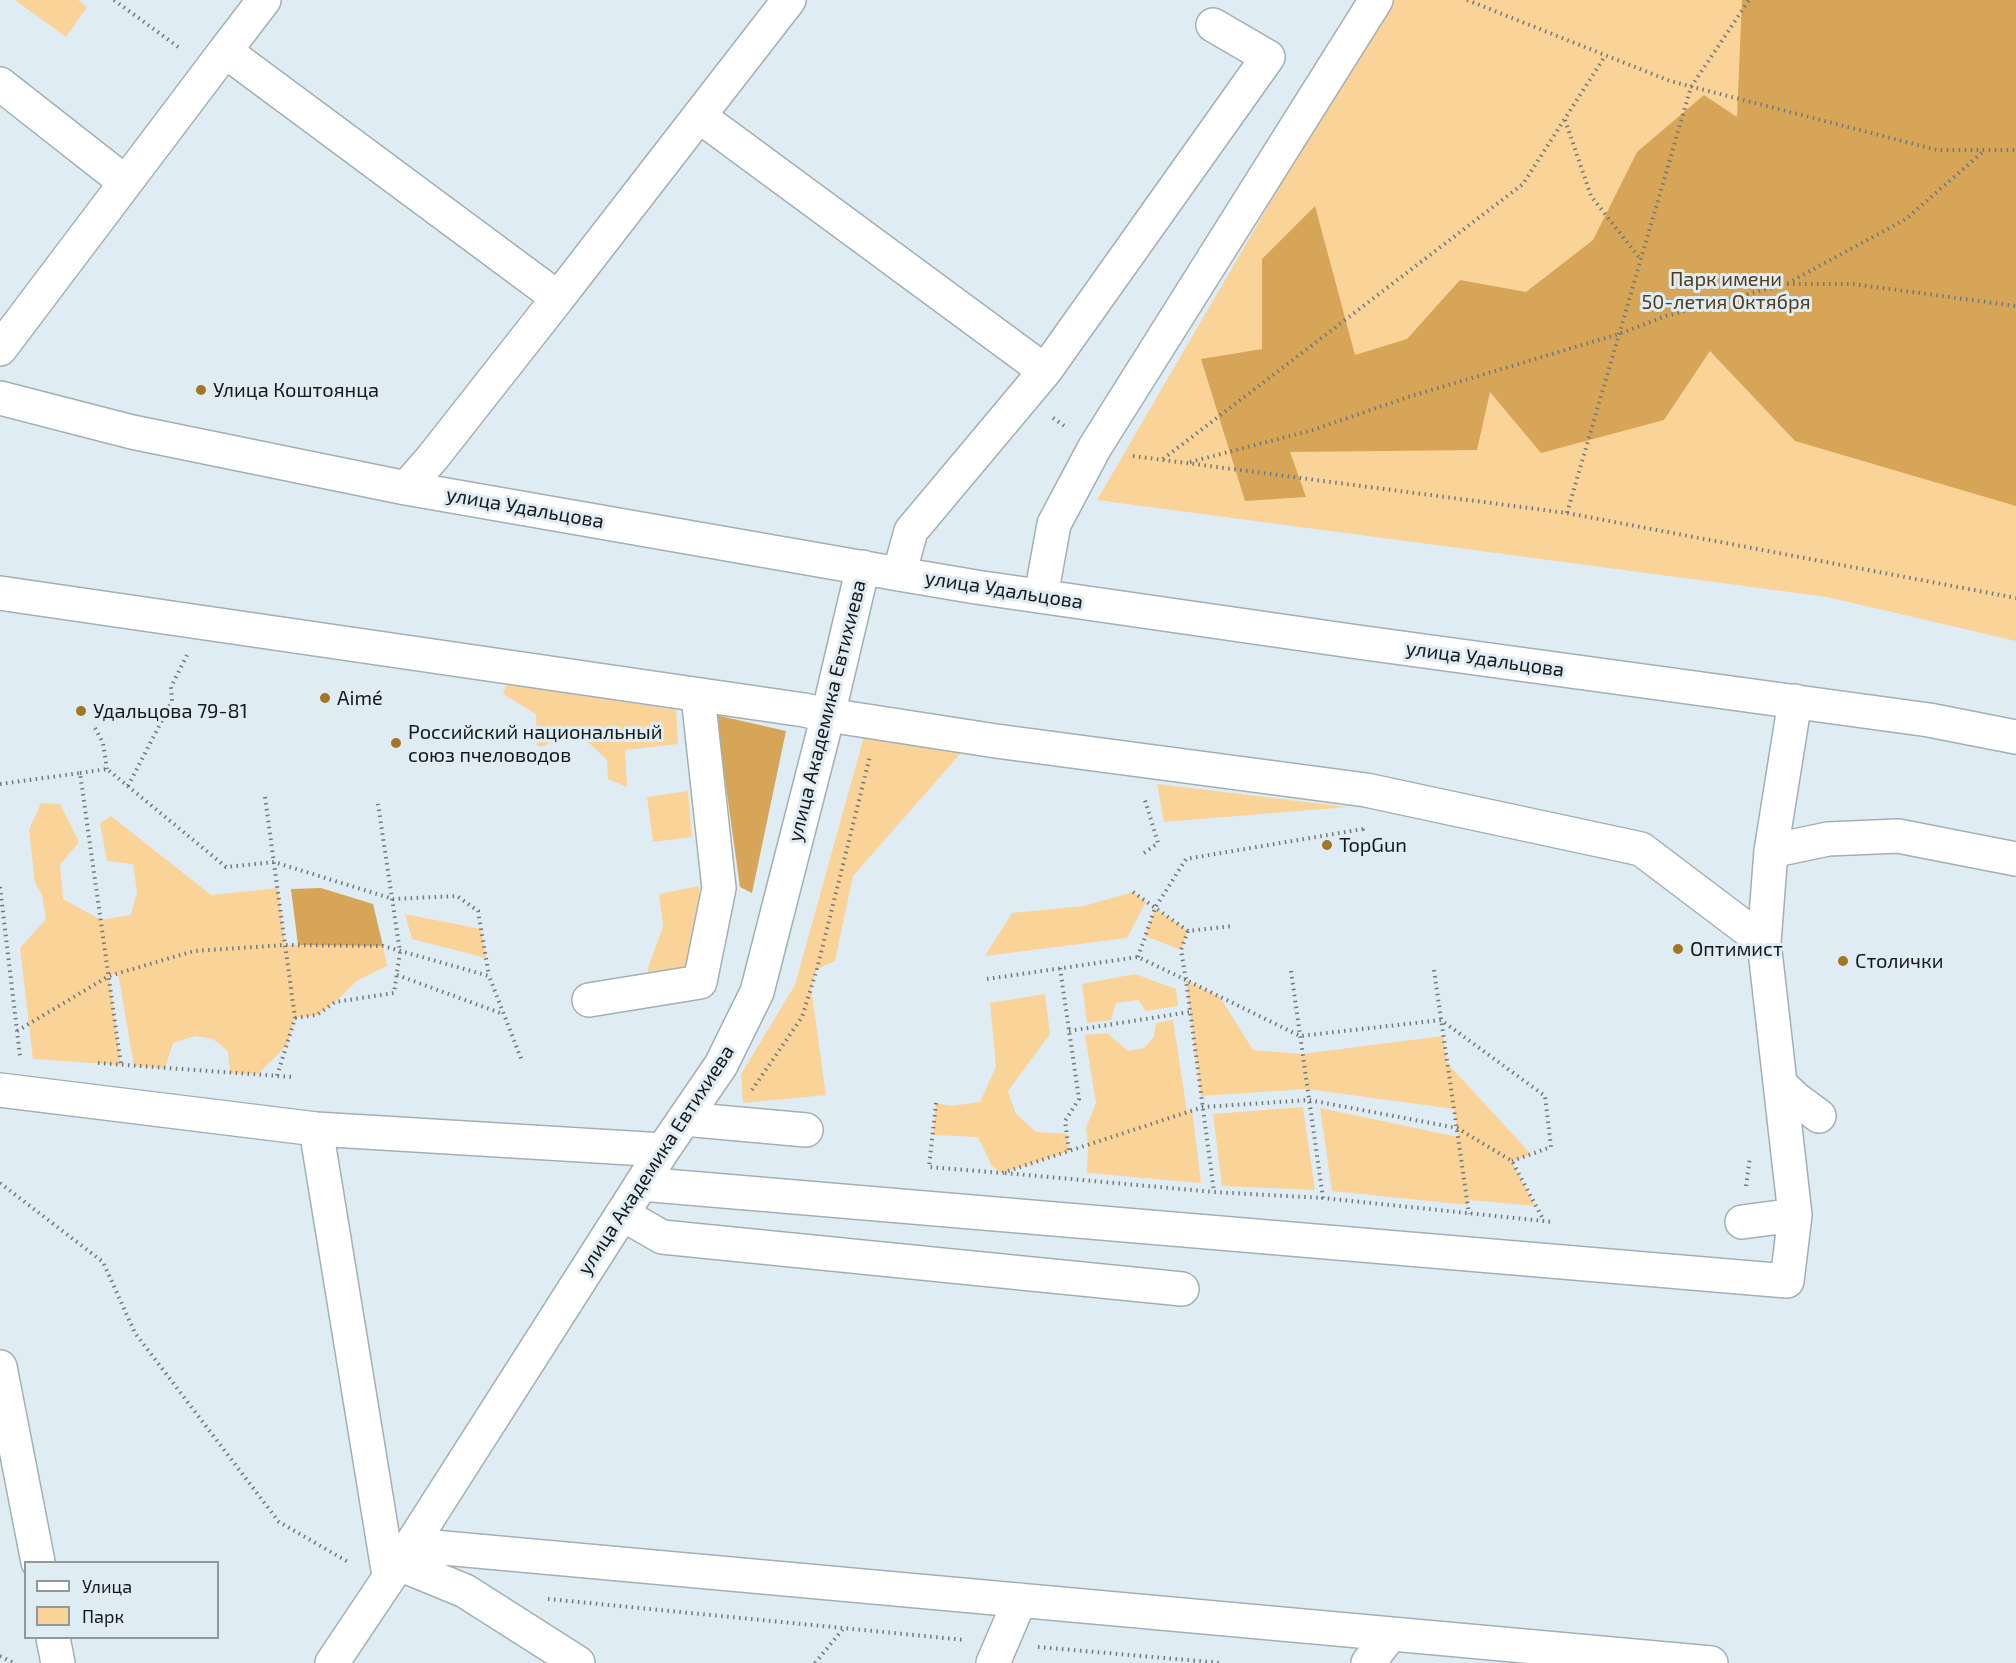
<!DOCTYPE html>
<html>
<head>
<meta charset="utf-8">
<style>
  body { margin:0 }
  #map { position:relative; width:2016px; height:1663px; overflow:hidden; background:#e0ecf3; font-family:"Exo 2",sans-serif }
  canvas { display:block }
  .legend { position:absolute; left:24px; top:1561px; width:195px; height:78px; box-sizing:border-box; background:#e0ecf3; border:2px solid #8f989d; margin:0; padding:8px 10px; list-style:none; font-size:18px; color:#15191b }
  .legend li { display:flex; align-items:center; gap:12px; height:30px }
  .legend b { width:30px; border:2px solid #8f989d }
</style>
</head>
<body>
<div id="map">
<canvas width="2016" height="1663"></canvas>
<ul class="legend">
<li><b style="height:8px;background:#fff"></b>Улица</li>
<li><b style="height:16px;background:#fad399"></b>Парк</li>
</ul>
</div>
<script>
const g = document.querySelector('canvas').getContext('2d');
g.lineJoin = 'round';
function paint(path, color) { g.fillStyle = color; g.fill(path, 'evenodd'); }
const shape = rows => new Path2D(rows.map(r => 'M' + r).join(''));
function trace(path, color, width, dash) { g.strokeStyle = color; g.lineWidth = width; g.lineCap = dash ? 'butt' : 'round'; g.setLineDash(dash || []); g.stroke(path); }
function write(font, color, halo, rows, align = 'center') {
  g.font = font + ' "Exo 2",sans-serif'; g.lineWidth = 6; g.setLineDash([]); g.textBaseline = 'middle'; g.strokeStyle = halo; g.fillStyle = color; for (const [text, x, y, turn = 0] of rows) {
    g.save(); g.translate(x, y); g.rotate((+turn || 0) * Math.PI / 180); g.textAlign = isNaN(turn) ? turn : align; if (halo) g.strokeText(text, 0, 0); g.fillText(text, 0, 0); g.restore();
  }
}
const green = shape([
  [15,0,78,0,87,7,66,37],
  [1388,0,2016,0,2016,641,1827,597,1097,500],
  [507,683,676,710,678,744,625,750,627,787,608,779,607,760,588,742,560,732,545,746,537,746,536,714,503,694],
  [868,722,975,737,853,876,835,961,817,969,811,988,826,1095,743,1103,741,1074,795,985],
  [1157,784,1348,807,1164,822],
  [688,791,692,837,653,842,647,797],
  [41,803,60,804,79,842,60,865,63,899,101,920,131,915,137,892,133,864,107,861,100,823,111,816,211,895,278,888,285,945,383,946,387,966,358,980,335,1002,317,1015,295,1018,287,1045,258,1074,230,1073,228,1051,213,1039,195,1036,173,1043,165,1068,134,1066,118,973,109,976,121,1065,33,1059,20,948,46,919,42,895,35,883,29,830],
  [699,886,700,909,684,985,648,991,648,968,663,927,659,894],
  [1133,892,1146,902,1127,938,985,956,1012,913,1084,906],
  [1155,908,1188,931,1181,950,1145,936],
  [405,914,481,929,486,958,412,939],
  [1135,974,1176,989,1178,1006,1146,1011,1138,1000,1116,1003,1111,1020,1087,1023,1082,984],
  [1186,980,1220,997,1253,1050,1302,1054,1443,1036,1447,1063,1531,1154,1512,1162,1535,1206,1468,1200,1468,1205,1332,1191,1320,1108,1458,1137,1454,1109,1307,1089,1201,1096],
  [1045,994,1050,1034,1008,1091,1016,1114,1036,1132,1067,1134,1069,1151,1002,1173,992,1166,978,1137,933,1135,936,1103,951,1106,980,1102,996,1067,990,1003],
  [1173,1020,1187,1112,1192,1110,1201,1183,1087,1173,1088,1144,1086,1128,1096,1103,1085,1035,1107,1033,1128,1051,1144,1048,1154,1037,1156,1023],
  [1303,1107,1315,1190,1222,1186,1213,1114]
]);
const forest = shape([
  [1742,0,2016,0,2016,506,1795,441,1710,351,1664,420,1541,453,1490,392,1477,450,1290,452,1306,497,1245,501,1201,359,1262,349,1262,259,1315,206,1355,355,1407,339,1460,280,1526,292,1593,240,1637,152,1704,95,1737,117],
  [716,715,786,731,752,893,740,887],
  [321,888,373,904,383,946,298,945,291,889]
]);
const path = shape([
  [114,0,181,49],
  [1467,0,1670,81,1937,150,2016,150],
  [1565,120,1591,196,1641,260],
  [1787,284,1853,284,2016,306],
  [1053,418,1066,427],
  [1133,456,1567,513,2016,598],
  [1163,459,1523,184,1605,56],
  [1190,462,1313,430,1408,397,1619,334,1666,316,1786,284,1906,219,1985,150],
  [1567,513,1691,87,1749,0],
  [95,728,103,743,107,769],
  [80,773,107,769,226,867,274,862,393,899,457,896,478,911,489,976],
  [0,784,80,773,121,1065],
  [128,786,172,701,171,687,187,655],
  [265,797,295,1018,277,1076],
  [1144,853,1158,843,1144,797],
  [0,887,20,1056],
  [1133,892,1188,931,1232,926],
  [1188,931,1181,950,1186,980,1300,1036,1441,1020,1545,1096,1551,1147,1512,1161],
  [1138,957,1155,908,1186,859,1363,829,1363,827],
  [1060,968,1079,1099,1065,1121,1069,1151],
  [1434,970,1469,1214],
  [1291,971,1323,1198,1553,1222],
  [397,975,503,1014],
  [987,979,1138,957,1186,980,1214,1192,1323,1198],
  [295,1018,317,1015,335,1002,394,993,400,952,378,804],
  [17,1031,109,976,194,951,285,945,383,946,489,976,522,1061],
  [1069,1031,1190,1012],
  [98,1063,293,1077],
  [752,1090,802,1017,817,969,870,756],
  [936,1103,929,1167,1002,1173,1203,1107,1309,1100,1457,1128,1512,1161,1544,1221],
  [1005,1173,1214,1192],
  [0,1183,103,1262,135,1333,279,1522,350,1563],
  [1746,1186,1750,1157],
  [548,1599,965,1640],
  [1038,1647,1222,1663],
  [0,1656,14,1663],
  [815,1663,843,1629]
]);
const minor = shape([
  [225,51,264,0],
  [0,84,125,182],
  [699,116,789,0],
  [0,349,225,51,558,298,699,116,1045,371],
  [0,398,132,432,406,488,899,574,976,587,1358,642,1929,720,2016,737],
  [406,488,433,457,558,298],
  [899,574,911,531,1045,371,1268,57,1213,25],
  [0,593,804,710,828,715,996,741,1366,790,1641,849,1764,942],
  [1041,596,1054,524,1095,447,1376,0],
  [1771,851,1828,839,1898,836,2016,859],
  [589,1000,700,982,719,888,698,696],
  [1780,1084,1796,1099,1819,1116],
  [0,1090,316,1129,663,1150],
  [684,1119,806,1130],
  [316,1129,389,1576],
  [641,1184,1787,1281,1795,1215],
  [622,1214,662,1237,1182,1289],
  [1742,1222,1795,1215,1764,942,1771,851,1795,701],
  [0,1367,38,1562],
  [411,1545,1711,1663],
  [397,1563,465,1591,578,1663],
  [53,1638,58,1663],
  [332,1663,411,1545,663,1150,721,1065,757,992,828,715,863,567],
  [993,1663,1020,1600],
  [1368,1663,1391,1634]
]);
const markers = [
  [201,390,6,"#a37527"],
  [325,698,6,"#a37527"],
  [81,711,6,"#a37527"],
  [396,743,6,"#a37527"],
  [1327,845,6,"#a37527"],
  [1678,949,6,"#a37527"],
  [1843,961,6,"#a37527"]
];
const parkNames = [
  ["Парк имени",1726,279],
  ["50-летия Октября",1726,302]
];
const poiNames = [
  ["Улица Коштоянца",213,390],
  ["Aimé",337,698],
  ["Удальцова 79-81",93,711],
  ["Российский национальный",408,732],
  ["союз пчеловодов",408,755],
  ["TopGun",1339,845],
  ["Оптимист",1690,949],
  ["Столички",1855,961]
];
const streetNames = [
  ["улица Удальцова",525,508,10],
  ["улица Удальцова",1004,590,9],
  ["улица Удальцова",1485,659,8],
  ["улица Академика Евтихиева",827,711,-76],
  ["улица Академика Евтихиева",656,1160,-57]
];
paint(green, '#fad399');
paint(forest, '#d7a557');
trace(minor, '#a3afb5', 36);
trace(path, '#71797d', 4, [1.5, 4.5]);
trace(minor, '#fff', 33);
for (const [x, y, r, color] of markers) { const dot = new Path2D(); dot.arc(x, y, r, 0, 2 * Math.PI); g.fillStyle = color; g.fill(dot); trace(dot, '#e0ecf3', 2); }
write('20px', '#523c1b', '#e0ecf3', parkNames);
write('20px', '#15191b', '#e0ecf3', poiNames, 'left');
write('20px', '#15191b', '#e0ecf3', streetNames);
</script>
</body>
</html>
